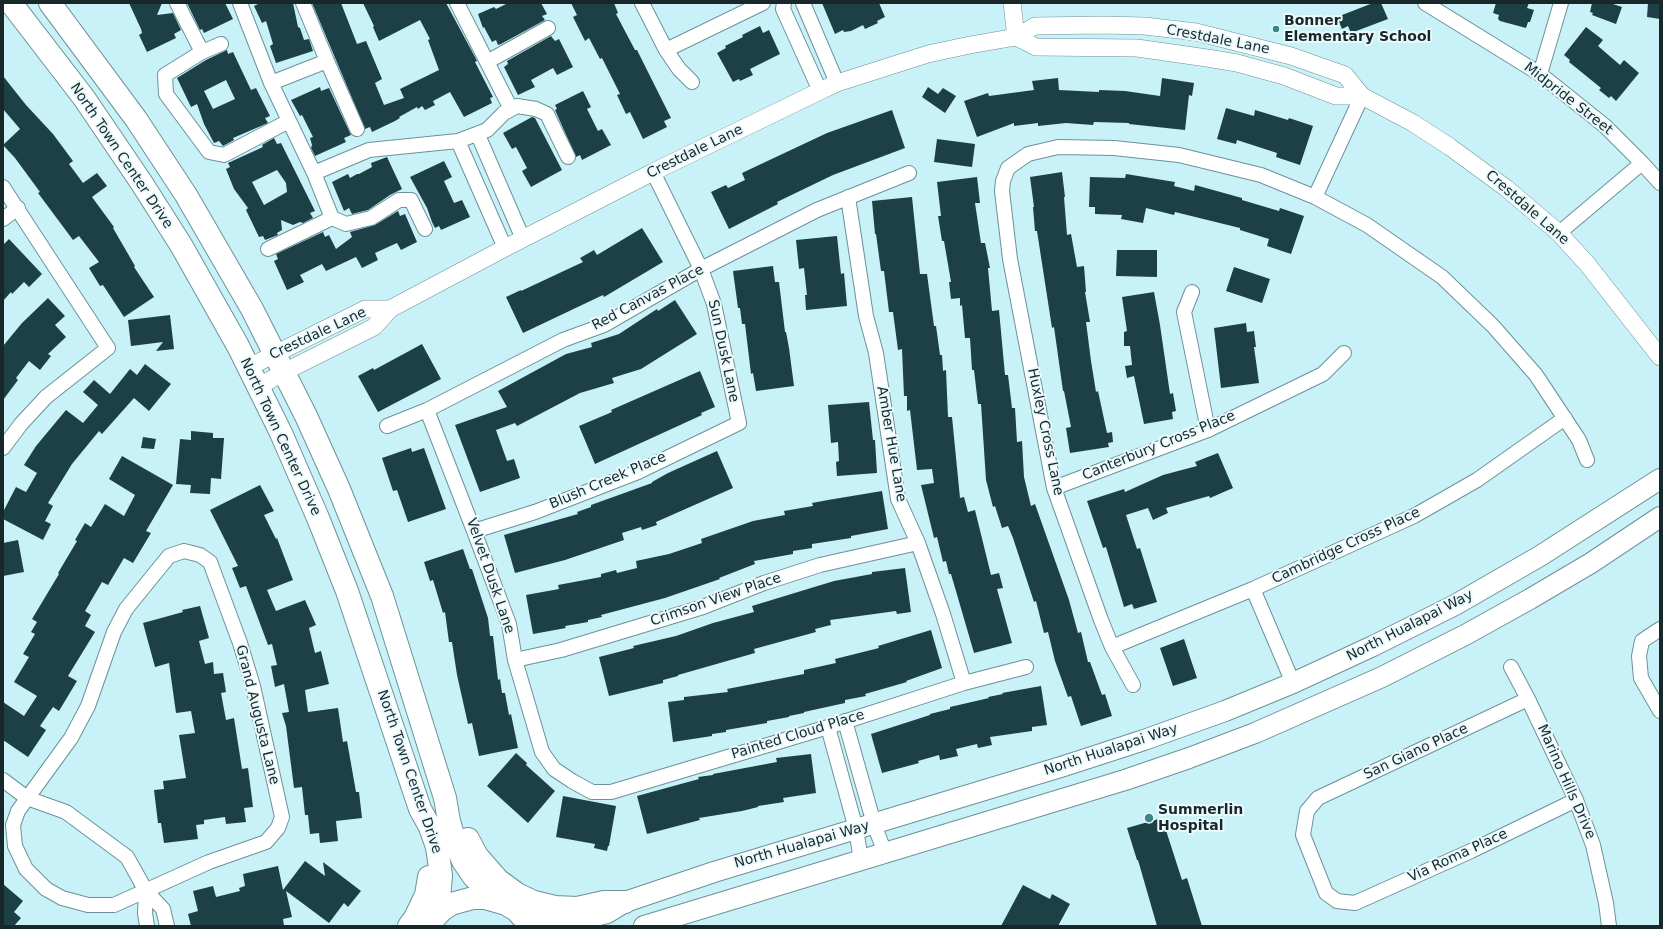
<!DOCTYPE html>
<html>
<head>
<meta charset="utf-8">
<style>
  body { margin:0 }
  #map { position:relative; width:1663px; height:929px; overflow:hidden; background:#c8f2f8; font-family:"DejaVu Sans",sans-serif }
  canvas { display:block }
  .frame { position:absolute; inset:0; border:4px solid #18282a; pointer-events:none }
</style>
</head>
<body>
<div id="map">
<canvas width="1663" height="929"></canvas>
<div class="frame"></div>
</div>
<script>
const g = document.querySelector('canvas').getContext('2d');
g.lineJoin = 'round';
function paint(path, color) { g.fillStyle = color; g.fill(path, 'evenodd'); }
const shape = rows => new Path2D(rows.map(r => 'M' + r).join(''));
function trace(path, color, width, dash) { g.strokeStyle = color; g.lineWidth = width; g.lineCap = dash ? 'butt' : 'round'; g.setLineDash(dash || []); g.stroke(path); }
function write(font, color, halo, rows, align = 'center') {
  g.font = font + ' "DejaVu Sans",sans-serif'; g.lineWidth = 4; g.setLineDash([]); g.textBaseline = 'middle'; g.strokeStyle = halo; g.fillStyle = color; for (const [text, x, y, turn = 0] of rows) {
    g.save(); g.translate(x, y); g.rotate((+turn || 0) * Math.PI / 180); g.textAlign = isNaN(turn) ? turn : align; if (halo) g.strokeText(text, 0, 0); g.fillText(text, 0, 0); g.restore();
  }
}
const building = shape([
  [129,3,162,3,157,15,173,13,181,30,174,34,176,38,147,52,139,35,142,33,141,29],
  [187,3,225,3,233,19,204,33,202,29,200,30],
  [260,3,293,3,298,27,300,28,304,40,309,39,313,51,276,63,270,46,273,44,266,21,262,23,254,6],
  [312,3,341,3,357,44,366,41,382,79,375,83,384,105,404,98,400,89,439,70,428,40,430,39,420,20,379,41,373,27,374,26,363,3,446,3,475,57,477,61,475,62,493,97,490,98,492,103,464,117,450,92,433,101,435,105,425,110,422,106,418,109,417,107,399,117,400,118,395,121,372,132,370,127,365,129],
  [508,3,541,3,547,14,542,16,545,20,501,44,498,45,496,40,492,42,484,27,483,28,478,14,494,7,496,9],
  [571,3,614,3,618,13,616,14,635,50,637,50,671,118,664,121,667,127,643,139,630,112,626,114,617,95,620,94,602,58,600,59,589,38,585,41,573,17,577,15],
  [822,3,879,3,885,17,877,21,878,23,865,29,863,25,851,31,844,32,843,30,835,34],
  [1373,3,1381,3,1388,19,1351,33,1348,26,1342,29,1337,17],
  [1496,3,1529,3,1527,8,1534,10,1530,22,1528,22,1526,28,1500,21,1498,19,1499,15,1493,13],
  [1592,3,1610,3,1622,7,1616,24,1592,15,1593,13,1590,12],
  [1648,3,1660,4,1660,19,1647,17],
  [760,26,763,33,769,30,780,54,750,69,753,75,740,81,739,79,733,82,717,53,726,48,725,46,743,37,742,35],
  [1586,27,1603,40,1598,46,1620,65,1624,60,1639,73,1616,101,1611,96,1609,98,1599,90,1601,88,1569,62,1570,60,1564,55],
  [551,36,555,41,559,39,573,67,557,75,553,68,531,80,535,87,518,95,504,67,508,64,507,61],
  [227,50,228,54,233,52,251,90,256,88,270,116,265,118,268,123,233,138,234,140,223,146,219,141,214,143,204,124,197,104,191,107,177,78,206,60],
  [226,80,235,99,213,109,204,91],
  [3,76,26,105,53,134,73,161,69,164,83,183,97,173,107,186,92,197,114,227,113,228,135,266,134,267,154,297,124,317,103,285,100,286,89,268,99,262,79,236,73,240,38,193,40,192,15,158,3,145,20,129,3,109],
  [1058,78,1059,90,1099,92,1099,90,1125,91,1160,96,1162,78,1194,83,1192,96,1189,95,1185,130,1129,124,1129,123,1094,122,1093,125,1066,123,1038,126,1038,123,1014,126,1014,123,977,137,964,101,988,93,989,96,1034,90,1032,81],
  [320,87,321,91,329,88,351,135,344,138,346,142,315,156,311,148,312,145,310,138,313,137,302,115,300,116,291,100],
  [928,87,938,94,943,88,956,96,945,113,922,97],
  [583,91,591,107,587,109,598,131,602,129,611,145,582,160,580,155,576,157,555,110,557,109,555,105],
  [1226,108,1254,116,1255,110,1288,120,1289,118,1313,126,1300,165,1276,157,1277,153,1237,140,1236,144,1217,139],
  [892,110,905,148,833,175,777,202,778,204,729,229,711,192,726,185,728,188,745,180,742,173,827,133],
  [532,117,535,118,562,170,531,187,522,171,527,168,516,147,512,149,503,133],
  [274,138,277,144,281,143,315,211,310,213,313,218,303,223,300,222,293,225,281,220,282,230,277,233,278,235,265,240,263,236,259,237,246,210,248,208,234,189,226,169,230,167,228,163,263,147,262,145],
  [277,170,286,183,287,192,264,205,252,182],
  [937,139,975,144,972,167,934,162],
  [387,157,402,189,390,195,368,210,352,214,349,208,344,211,332,182,348,174,350,178,357,174,359,174,372,167,371,163],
  [444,161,452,177,444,181,454,203,462,200,470,217,441,230,439,226,435,228,432,222,427,208,410,177],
  [1062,172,1065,197,1064,197,1067,235,1071,234,1077,267,1084,266,1086,292,1085,292,1090,322,1086,322,1091,361,1096,392,1098,391,1107,433,1112,432,1113,442,1108,443,1109,447,1070,453,1066,428,1071,427,1064,391,1063,391,1054,327,1052,328,1037,231,1035,231,1033,207,1034,207,1030,177],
  [1126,174,1175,182,1174,186,1194,191,1195,185,1242,198,1242,200,1279,211,1280,208,1304,216,1291,254,1267,246,1269,239,1240,230,1240,228,1175,212,1174,215,1146,208,1143,223,1121,219,1122,215,1095,214,1095,207,1089,207,1090,177,1125,178],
  [977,177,980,203,975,203,981,243,985,243,990,268,988,268,992,311,999,310,1005,375,1008,375,1012,408,1015,408,1017,442,1022,441,1024,477,1031,506,1035,504,1069,600,1078,633,1081,632,1088,662,1090,662,1102,695,1105,694,1112,716,1081,726,1071,696,1068,697,1055,661,1048,632,1044,633,1036,601,1034,602,1013,538,1008,526,1002,528,995,506,993,507,986,480,981,404,978,404,974,370,972,370,970,338,965,338,962,305,960,306,960,298,951,299,949,282,951,282,944,241,942,241,938,216,941,216,937,182],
  [912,197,920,274,927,274,934,326,936,326,940,355,942,355,943,371,946,370,948,417,952,417,960,498,964,497,968,512,975,510,991,575,999,573,1003,588,997,589,1012,643,974,653,951,574,949,574,946,561,943,562,937,537,934,538,921,485,934,483,932,469,917,470,910,410,907,411,907,396,904,396,902,349,898,350,893,312,889,312,884,271,881,271,876,234,875,234,872,201],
  [398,211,400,216,405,214,417,242,401,250,397,243,375,253,378,260,362,268,356,257,326,271,322,264,300,275,304,282,287,290,274,261,278,259,276,254,323,232,325,237,329,235,336,249,352,237,350,232,375,225],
  [642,228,663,262,604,297,603,295,523,333,506,297,521,290,521,291,583,262,580,258,594,250,597,255],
  [837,236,841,274,844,273,847,306,806,310,805,295,807,295,804,268,799,269,796,240],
  [9,239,42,274,29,287,24,282,12,294,11,292,3,301,3,245],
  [1117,250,1157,250,1157,277,1116,276],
  [773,266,775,282,779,282,785,332,786,332,789,348,794,386,756,391,753,373,751,374,745,324,742,324,740,308,738,308,733,271],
  [1234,267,1270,279,1262,303,1226,291],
  [1154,292,1160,325,1170,394,1173,393,1176,411,1172,412,1173,419,1144,424,1134,376,1127,378,1125,366,1132,365,1130,346,1124,346,1124,332,1127,331,1122,297],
  [48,298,65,316,55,325,66,337,48,354,51,356,40,370,29,361,16,378,18,380,3,400,3,346,22,323],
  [675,300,697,334,641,369,612,378,614,383,580,393,517,426,515,423,496,430,507,461,514,459,520,478,480,492,455,425,507,407,498,391,566,354,592,347,591,343,619,334,657,309,658,311],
  [170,315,174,349,156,351,163,342,131,346,128,320],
  [1246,323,1247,332,1254,331,1256,347,1254,347,1259,383,1221,388,1214,328],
  [422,344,441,379,378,412,358,376,373,368,374,370],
  [145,364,171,384,149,411,134,398,102,434,99,431,72,464,48,503,53,506,45,521,51,524,43,540,3,519,3,512,16,487,26,492,37,473,24,465,36,446,66,410,83,423,98,405,83,392,94,380,110,394,130,369,137,375],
  [700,371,715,407,701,413,702,415,595,464,579,426,612,412,611,410],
  [869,402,873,440,875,440,877,473,837,476,836,462,839,461,838,442,831,443,828,405],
  [191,431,213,433,213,438,224,438,221,479,211,478,210,494,190,493,191,485,176,484,180,439,191,440],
  [143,437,156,439,154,449,141,448],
  [411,448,412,452,424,448,446,509,408,522,397,490,393,491,382,458],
  [717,451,733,488,656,522,657,525,642,530,641,527,622,533,624,540,565,560,515,573,504,535,578,514,577,512,591,507,591,505,652,483,652,482,668,473],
  [1218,453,1233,488,1210,498,1209,496,1166,508,1168,513,1153,520,1148,508,1126,515,1137,549,1140,548,1157,602,1134,609,1132,604,1124,607,1106,547,1103,548,1087,501,1124,489,1125,492,1163,475,1197,466,1195,462],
  [122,456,173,485,146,531,151,533,133,563,124,558,108,585,102,582,85,611,91,615,85,626,95,632,68,676,77,681,59,711,53,707,40,726,46,730,28,757,3,740,3,702,24,716,37,696,14,682,29,657,23,654,35,634,31,632,37,622,32,619,59,574,58,573,77,541,75,540,85,523,91,527,105,504,124,516,135,495,109,479],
  [260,485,274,511,264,515,276,539,277,538,293,580,267,590,276,611,305,600,316,625,309,628,315,653,321,651,329,684,305,690,308,712,338,708,343,742,347,741,356,792,359,792,362,818,336,821,338,841,320,843,319,833,310,834,308,815,305,815,302,787,294,788,286,726,282,713,289,712,284,684,275,687,271,666,277,665,272,644,268,645,246,586,240,588,232,568,238,566,210,510],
  [882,491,888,529,851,536,851,538,812,544,812,548,793,551,793,554,754,561,755,564,719,578,720,579,665,598,601,615,602,617,588,620,588,622,565,626,566,628,533,634,526,595,559,589,558,585,601,577,601,574,616,570,617,573,637,568,636,561,669,554,702,543,701,539,753,521,785,515,784,511,813,506,812,503,828,500],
  [18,540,24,572,3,576,3,543],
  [463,549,470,569,472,569,488,618,490,636,493,636,498,680,500,679,502,693,505,693,509,715,511,714,518,748,479,756,472,723,468,724,457,675,452,642,449,642,445,612,443,613,433,580,430,581,424,562],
  [905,568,911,612,897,614,896,611,830,620,831,625,815,629,816,632,754,649,755,653,678,675,678,676,663,680,663,683,609,696,599,657,634,648,633,646,676,636,713,623,754,612,752,606,834,581,872,574,872,572],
  [200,606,209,638,199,641,205,664,213,662,214,674,223,673,226,692,221,693,226,720,234,718,242,769,248,768,253,807,244,808,246,822,226,824,225,817,204,820,204,824,196,825,198,839,164,843,161,823,158,823,154,790,164,789,163,781,186,778,179,735,195,733,191,711,176,713,169,663,155,667,143,623,183,612,182,610],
  [931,630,942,668,906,681,907,682,865,694,866,696,845,700,845,703,804,712,804,713,789,716,789,717,767,721,767,723,726,730,726,732,712,734,712,736,673,742,668,702,684,700,684,697,728,692,727,689,804,674,804,670,836,663,835,659,879,648,878,646],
  [1184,639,1197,678,1173,686,1160,648],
  [1041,686,1047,725,1032,727,1032,731,990,737,992,745,978,748,977,744,956,749,958,756,940,760,939,755,918,761,919,763,882,773,871,734,930,715,930,714,950,709,950,707,989,698,988,697,1003,694,1002,693],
  [516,753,527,763,526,765,555,791,528,823,487,786],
  [811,754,816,793,783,798,784,802,758,806,758,807,742,811,699,818,700,820,647,834,637,796,699,779,698,777,713,775,713,774,777,762,776,758],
  [563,796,616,806,609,846,608,846,607,851,594,848,595,844,556,837],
  [1162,818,1182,880,1187,878,1202,926,1157,926,1138,860,1137,860,1127,828],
  [305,861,325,876,323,862,361,891,348,907,344,903,329,923,286,891,292,917,283,919,284,926,191,926,188,914,198,911,193,891,213,886,216,897,240,891,239,888,245,886,243,874,278,866,283,890],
  [3,884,23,901,14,912,21,918,14,926,3,926],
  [1023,885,1050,899,1052,894,1070,904,1058,926,1001,926]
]);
const minor = shape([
  [177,3,202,52],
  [240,3,271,83,314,173,332,218,346,224,371,218,399,200,411,200,425,229],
  [303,3,327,61,357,129],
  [457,3,511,109],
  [642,3,666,50,679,69,692,82],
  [784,3,783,9,820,91],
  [803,3,837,83],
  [1425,3,1540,74,1605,126,1642,163,1660,183],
  [221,44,202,52,165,75,166,94,209,152,224,155,289,121],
  [666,50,763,3],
  [487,62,548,28],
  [1540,74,1561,3],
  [271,83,327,61],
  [478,135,523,239],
  [458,141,505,248],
  [314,173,369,150,458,141,487,130,504,113,517,106,536,109,547,114,568,157],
  [3,187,108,348,46,397,21,424,3,448],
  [848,197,866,316,876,353,898,499,918,543,943,614,964,683],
  [1315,197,1362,96],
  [3,219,18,208],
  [1559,233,1642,163],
  [268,249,332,218],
  [1192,292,1184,312,1208,430],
  [427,410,474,531,509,624,515,660,542,752,554,769,572,781,592,792,611,792,828,727,964,683,1026,667],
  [387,426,427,410,563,340,604,325,701,269,817,210,909,173],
  [1054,488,1208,430,1323,374,1344,353],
  [474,531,535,512,638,472,739,423,714,304,701,269,653,172],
  [184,551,200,555,210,562,240,643,253,686,282,817,278,828,266,842,209,862,114,905,88,905,62,898,46,889,26,869,15,846,13,825,18,811,71,738,88,706,114,632,126,609,169,556,184,551],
  [1253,589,1293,683],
  [1660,629,1642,641,1639,656,1641,678,1660,711],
  [1112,647,1253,589,1414,516,1477,480,1565,418],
  [515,660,561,650,703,607,764,583,820,565,918,543],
  [1511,667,1528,699,1576,800,1593,845,1606,903,1609,926],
  [1133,685,1112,647,1101,620,1054,488,1010,259,1002,191,1003,181,1008,168,1028,154,1058,147,1114,148,1179,155,1261,175,1315,197,1367,225,1442,277,1493,326,1536,375,1579,440,1587,460],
  [1528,699,1318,798,1307,811,1303,835,1326,893,1337,901,1355,903,1471,851,1576,800],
  [845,721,874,824,885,853],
  [828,727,856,829,861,860],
  [3,780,27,798,66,812,127,857,146,891,163,909,167,926],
  [146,891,145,913,147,926]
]);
const tertiary = shape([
  [1012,3,1016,37],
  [1016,37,1036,47,1137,48,1207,58,1237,63,1284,76,1336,96,1362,96],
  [249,367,365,309,390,309],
  [258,387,284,372,374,327,390,309,505,248,653,172,820,91,837,83,928,54,970,45,1016,37,1035,26,1103,25,1145,26,1196,32,1291,56,1345,75,1362,96,1413,123,1450,147,1506,188,1559,233,1588,265,1660,357]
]);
const secondary = shape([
  [525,917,564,922,575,921,607,913,625,902,714,872,1064,766,1144,740,1225,711,1293,683,1373,646,1455,605,1540,556,1660,479],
  [644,926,1125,780,1189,758,1255,733,1382,677,1465,635,1530,599,1591,563,1660,517]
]);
const primary = shape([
  [11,3,84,98,141,182,181,245,216,307,238,346,281,433,318,518,347,591,420,809,430,827,437,847,441,875,439,900,433,918],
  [50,3,136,119,186,195,252,309,306,416,339,489,382,596,445,798,449,821,455,842,463,861,474,877,496,900],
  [468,839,477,856,498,880,517,894,534,902,555,907,577,908,604,902,625,902],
  [430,923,442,910,451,904,473,898,485,898,506,904,516,910,531,926],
  [409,926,415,918,426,895,429,877]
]);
const markers = [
  [1276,29,4,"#3d848d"],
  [1149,818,5,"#3d848d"]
];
const poiNames = [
  ["Bonner",1284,21],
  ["Elementary School",1284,37],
  ["Summerlin",1158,810],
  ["Hospital",1158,826]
];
const streetNames = [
  ["Crestdale Lane",1218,40,11],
  ["Midpride Street",1568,99,38],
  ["Crestdale Lane",695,152,-26],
  ["North Town Center Drive",121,156,56],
  ["Crestdale Lane",1527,208,41],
  ["Red Canvas Place",648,298,-28],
  ["Crestdale Lane",318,334,-25],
  ["Sun Dusk Lane",723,351,78],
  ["Huxley Cross Lane",1045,432,78],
  ["North Town Center Drive",280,437,65],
  ["Amber Hue Lane",891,444,80],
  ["Canterbury Cross Place",1159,446,-22],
  ["Blush Creek Place",608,481,-23],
  ["Cambridge Cross Place",1346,546,-25],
  ["Velvet Dusk Lane",490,576,71],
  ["Crimson View Place",716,600,-19],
  ["North Hualapai Way",1410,626,-27],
  ["Grand Augusta Lane",257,715,76],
  ["Painted Cloud Place",798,735,-17],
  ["North Hualapai Way",1111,750,-18],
  ["San Giano Place",1416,752,-25],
  ["North Town Center Drive",409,772,71],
  ["Marino Hills Drive",1566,782,66],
  ["North Hualapai Way",802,845,-16],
  ["Via Roma Place",1458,856,-25]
];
paint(building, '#1c4045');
trace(minor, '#6b9298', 16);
trace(tertiary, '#6b9298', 18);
trace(secondary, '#6b9298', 22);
trace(primary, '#6b9298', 24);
trace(minor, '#fff', 14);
trace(tertiary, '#fff', 17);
trace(secondary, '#fff', 20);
trace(primary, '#fff', 22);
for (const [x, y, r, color] of markers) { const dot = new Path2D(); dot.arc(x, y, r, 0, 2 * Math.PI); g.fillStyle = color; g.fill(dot); trace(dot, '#eafafd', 1.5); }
write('bold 14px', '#18282a', '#eafafd', poiNames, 'left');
write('14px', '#18282a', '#eafafd', streetNames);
</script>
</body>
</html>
